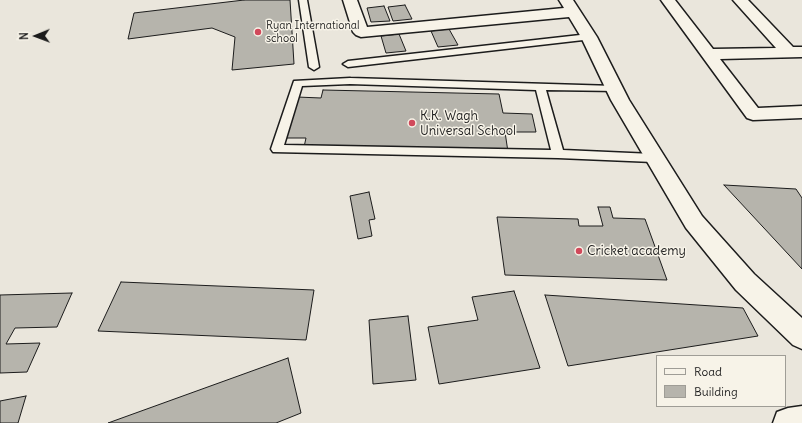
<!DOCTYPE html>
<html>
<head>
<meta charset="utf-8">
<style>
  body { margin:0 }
  #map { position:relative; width:802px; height:423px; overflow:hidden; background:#eae6dc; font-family:Delius,sans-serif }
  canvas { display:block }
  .legend { position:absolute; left:656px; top:355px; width:130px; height:52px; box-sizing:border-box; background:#f7f3e8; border:1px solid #9f9d96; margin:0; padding:5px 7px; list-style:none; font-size:12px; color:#1c1c1c }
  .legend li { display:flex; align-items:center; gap:8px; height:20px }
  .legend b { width:20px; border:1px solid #9f9d96 }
  .north { position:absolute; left:16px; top:16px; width:40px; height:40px; -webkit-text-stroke:3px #f7f3e8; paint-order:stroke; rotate:269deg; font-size:11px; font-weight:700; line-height:16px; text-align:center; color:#1c1c1c }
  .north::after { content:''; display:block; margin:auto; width:14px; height:18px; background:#1c1c1c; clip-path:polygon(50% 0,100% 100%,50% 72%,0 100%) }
</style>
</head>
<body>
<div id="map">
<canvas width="802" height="423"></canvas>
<ul class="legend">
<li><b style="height:5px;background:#f7f3e8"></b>Road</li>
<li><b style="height:11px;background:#b6b4ac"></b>Building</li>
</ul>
<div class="north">N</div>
</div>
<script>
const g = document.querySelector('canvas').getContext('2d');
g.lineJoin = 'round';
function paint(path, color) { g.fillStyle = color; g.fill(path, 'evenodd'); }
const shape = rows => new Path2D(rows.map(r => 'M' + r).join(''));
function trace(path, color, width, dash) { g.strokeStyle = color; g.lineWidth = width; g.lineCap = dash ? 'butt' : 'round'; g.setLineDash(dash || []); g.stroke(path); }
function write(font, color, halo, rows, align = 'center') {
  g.font = font + ' Delius,sans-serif'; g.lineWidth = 3; g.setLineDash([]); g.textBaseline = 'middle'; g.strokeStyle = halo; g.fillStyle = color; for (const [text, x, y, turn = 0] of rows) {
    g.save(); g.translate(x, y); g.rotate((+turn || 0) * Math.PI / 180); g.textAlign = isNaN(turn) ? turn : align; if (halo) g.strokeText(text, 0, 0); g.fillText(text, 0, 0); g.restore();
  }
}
const building = shape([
  [244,0,290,0,294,64,232,70,235,37,212,28,128,39,134,13,244,0],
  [405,5,412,19,393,21,388,7,405,5],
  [384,6,390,21,371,22,367,8,384,6],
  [449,29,458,45,438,47,431,31,449,29],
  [399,34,406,51,386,53,381,36,399,34],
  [323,90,499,94,503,113,532,114,536,132,505,132,508,152,304,147,306,138,286,138,297,97,321,98,323,90],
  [724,185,796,189,802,198,802,269,724,185],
  [369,192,375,219,369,220,372,236,358,239,350,196,369,192],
  [598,207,610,207,613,218,645,219,667,280,505,275,497,217,578,219,579,226,603,226,598,207],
  [121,282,314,290,306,340,98,331,121,282],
  [514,291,540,368,439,384,428,327,478,320,472,297,514,291],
  [72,293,57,327,15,328,6,344,40,343,27,372,0,373,0,295,72,293],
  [545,295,743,308,758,336,568,366,545,295],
  [408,316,416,380,373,384,369,320,408,316],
  [288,358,301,413,276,423,108,423,288,358],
  [26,396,18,423,0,423,0,401,26,396]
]);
const lane = shape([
  [299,0,307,0,319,67,314,70,309,67,299,0],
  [589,34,594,37,592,39,348,67,343,64,348,61,589,34],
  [350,78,615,86,619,87,620,89,619,91,546,90,563,150,653,154,657,155,659,158,657,161,653,162,558,158,273,152,271,149,294,81,350,78],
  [350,84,536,90,551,150,284,145,302,86,350,84]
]);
const street = shape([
  [343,0,357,0,367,27,564,8,559,0,573,0,597,37,629,100,702,216,754,274,802,318,802,349,793,345,736,290,686,228,611,100,581,37,569,17,361,37,356,35,353,32,343,0],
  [661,0,675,0,713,49,776,48,733,0,748,0,793,47,802,47,802,57,720,59,758,108,802,106,802,118,753,120,747,118,661,0],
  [802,406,802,423,773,423,777,412,788,408,802,406]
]);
const markers = [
  [258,32,4,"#d1495b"],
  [412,123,4,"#d1495b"],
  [579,251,4,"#d1495b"]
];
const farPoinames = [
  ["Ryan International",266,26],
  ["school",266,39]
];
const poiNames = [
  ["K.K. Wagh",420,116],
  ["Universal School",420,131],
  ["Cricket academy",587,251]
];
paint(building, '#b6b4ac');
trace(building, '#1c1c1c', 1);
trace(lane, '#1c1c1c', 3);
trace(street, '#1c1c1c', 3);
paint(lane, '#f7f3e8');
paint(street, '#f7f3e8');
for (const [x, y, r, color] of markers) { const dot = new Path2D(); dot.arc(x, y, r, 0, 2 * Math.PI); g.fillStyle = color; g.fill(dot); trace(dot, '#f7f3e8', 1.5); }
write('11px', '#1c1c1c', '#f7f3e8', farPoinames, 'left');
write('13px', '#1c1c1c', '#f7f3e8', poiNames, 'left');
</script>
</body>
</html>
